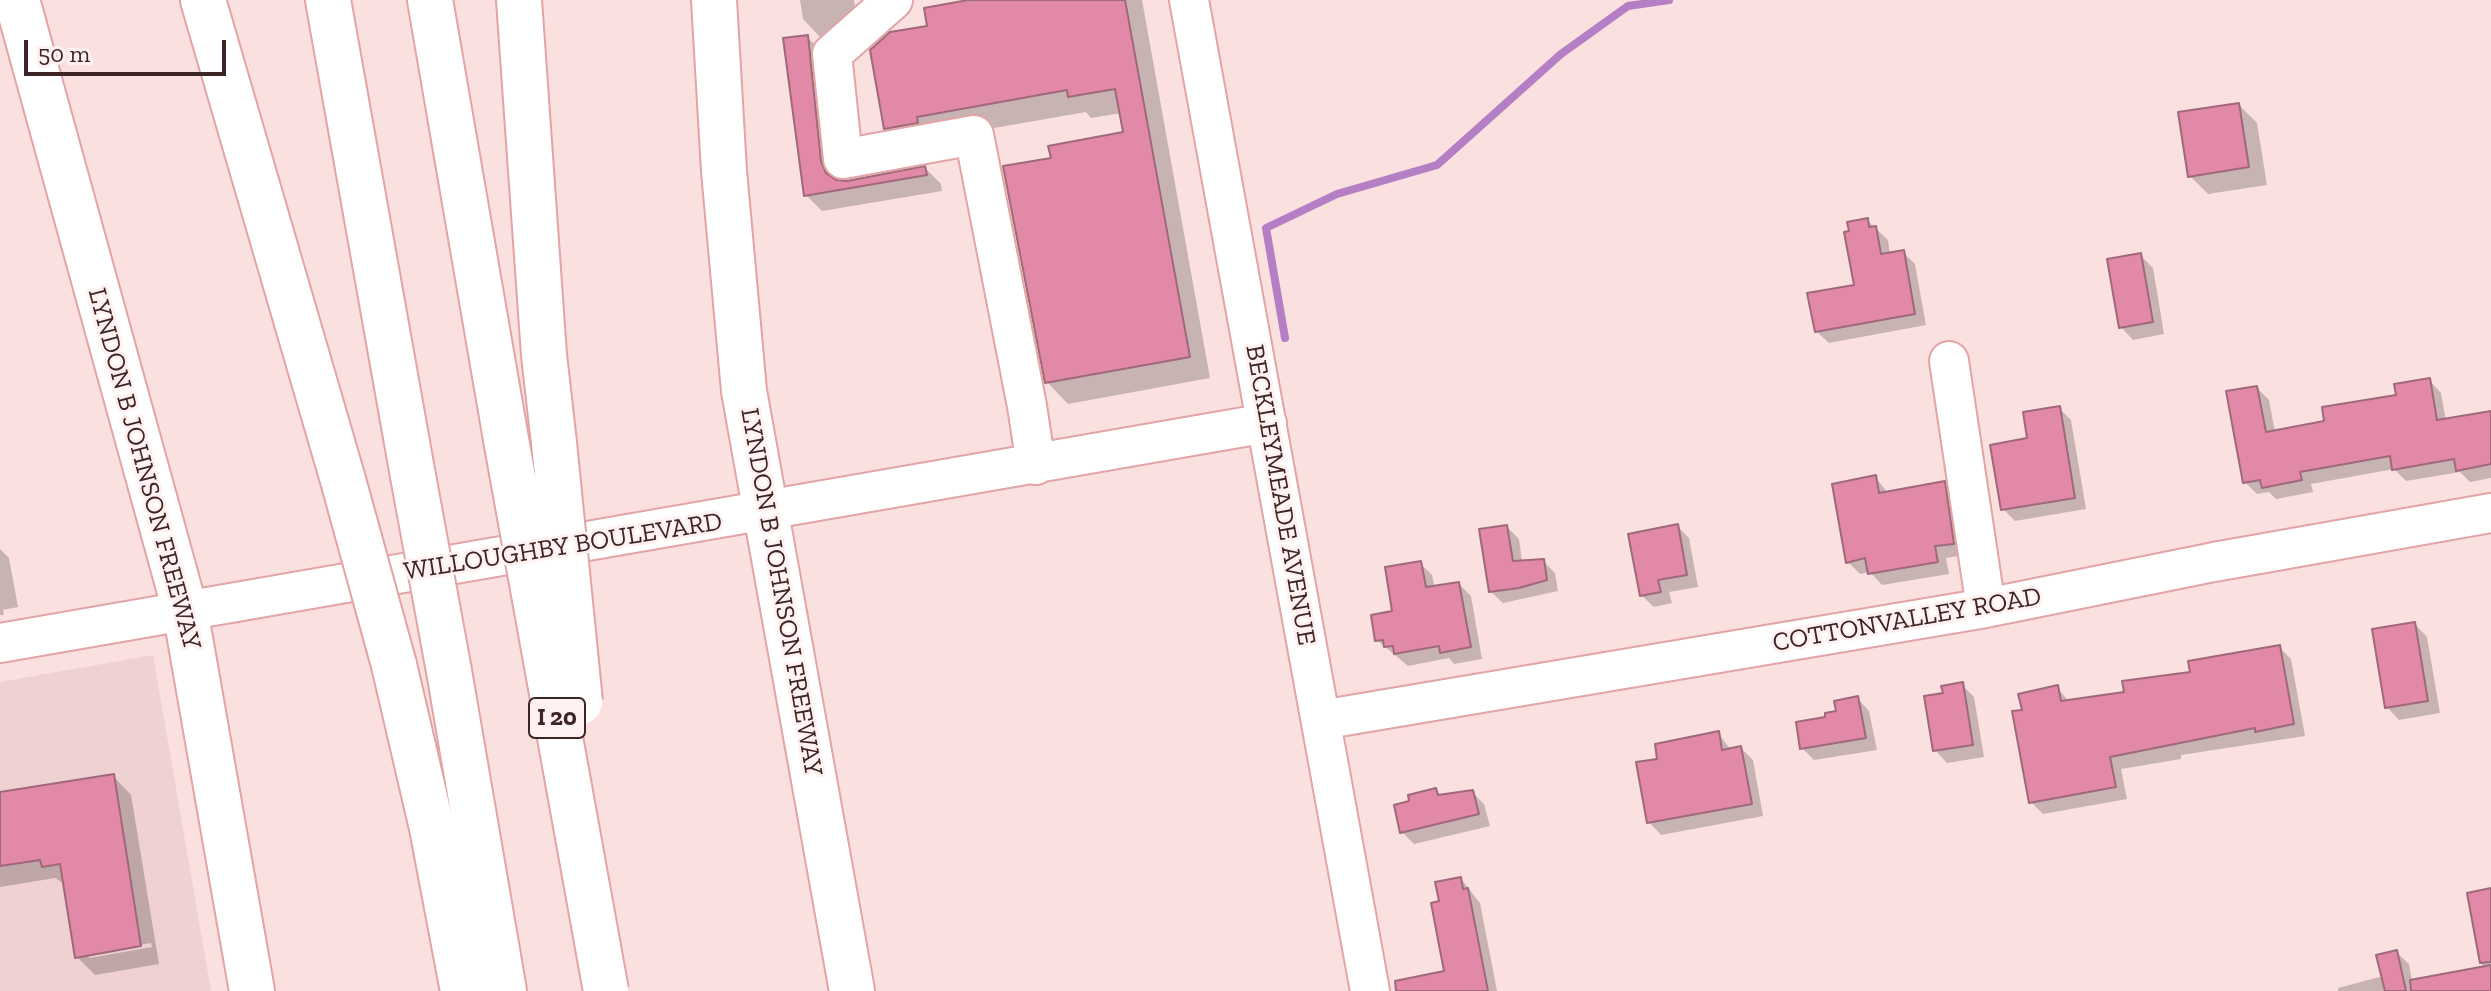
<!DOCTYPE html>
<html>
<head>
<meta charset="utf-8">
<style>
  body { margin:0 }
  #map { position:relative; width:2491px; height:991px; overflow:hidden; background:#fbe0e0; font-family:"Zilla Slab",serif }
  canvas { display:block }
  .scale { position:absolute; left:24px; top:40px; width:202px; height:36px; box-sizing:border-box; border:4px solid #3d2525; border-top:0; padding-left:10px; font-size:24px; line-height:28px; white-space:nowrap; color:#3d2525; -webkit-text-stroke:6px #fff1f1; paint-order:stroke }
</style>
</head>
<body>
<div id="map">
<canvas width="2491" height="991"></canvas>
<div class="scale">50 m</div>
</div>
<script>
const g = document.querySelector('canvas').getContext('2d');
g.lineJoin = 'round';
function paint(path, color) { g.fillStyle = color; g.fill(path, 'evenodd'); }
const shape = rows => new Path2D(rows.map(r => 'M' + r).join(''));
function trace(path, color, width, dash) { g.strokeStyle = color; g.lineWidth = width; g.lineCap = dash ? 'butt' : 'round'; g.setLineDash(dash || []); g.stroke(path); }
function write(font, color, halo, rows, align = 'center') {
  g.font = font + ' "Zilla Slab",serif'; g.lineWidth = 6; g.setLineDash([]); g.textBaseline = 'middle'; g.strokeStyle = halo; g.fillStyle = color; for (const [text, x, y, turn = 0] of rows) {
    g.save(); g.translate(x, y); g.rotate((+turn || 0) * Math.PI / 180); g.textAlign = isNaN(turn) ? turn : align; if (halo) g.strokeText(text, 0, 0); g.fillText(text, 0, 0); g.restore();
  }
}
const built = shape([
  [153,655,211,991,0,991,0,682]
]);
const shadow = shape([
  [800,0,854,0,859,32,821,38,803,19],
  [980,0,1142,0,1210,378,1068,404,1047,382,1053,159,1125,134,1122,113,1091,118,1086,112,937,138,907,150,886,128,929,28],
  [807,37,823,53,838,182,925,168,941,184,942,191,822,211,806,195],
  [2239,105,2257,123,2267,185,2208,194,2190,176],
  [1867,220,1888,240,1890,254,1903,252,1915,264,1926,325,1829,343,1816,331,1856,286],
  [2141,256,2153,268,2164,334,2133,340,2121,327],
  [2429,380,2441,393,2446,421,2491,413,2491,478,2470,482,2460,472,2406,481,2394,469,2311,484,2313,492,2276,499,2269,492,2257,494,2245,482,2257,388,2269,400,2275,432,2327,422,2398,397],
  [2059,408,2071,420,2086,509,2015,521,2003,509,2029,440],
  [1875,477,1888,493,1944,483,1956,495,1965,555,1946,558,1949,574,1882,585,1870,572,1860,574,1848,562],
  [1677,526,1689,538,1698,587,1669,592,1672,603,1654,607,1641,595],
  [1507,527,1519,539,1522,561,1543,561,1555,573,1558,591,1503,603,1490,591],
  [0,549,9,558,18,607,3,610,4,615,0,615],
  [1420,563,1432,575,1435,588,1459,584,1471,596,1482,659,1454,664,1449,658,1408,666,1377,640],
  [2415,624,2427,637,2440,713,2399,720,2387,707],
  [2279,647,2291,659,2305,736,2181,755,2181,759,2121,769,2127,799,2043,814,2031,802,2024,711,2057,688,2070,702,2126,693],
  [1962,685,1974,697,1984,757,1947,763,1935,750,1945,695],
  [1857,698,1869,711,1877,750,1814,760,1802,748,1828,719],
  [1718,733,1731,750,1741,748,1753,760,1763,816,1661,835,1649,822,1660,760],
  [113,776,131,795,159,964,95,975,77,957,65,884,55,878,0,887,0,794],
  [151,943,152,947,89,958,89,954],
  [1435,790,1442,796,1472,792,1484,804,1490,826,1414,844,1402,832,1412,802],
  [1461,879,1480,903,1497,991,1429,991,1446,973,1441,903],
  [2491,890,2491,991,2338,991,2338,988,2383,976,2396,952,2409,964,2412,981,2483,968,2469,895]
]);
const stream = shape([
  [1285,338,1266,228,1337,194,1437,165,1561,54,1628,6,1669,0]
]);
const building = shape([
  [968,0,1125,0,1190,357,1045,383,1003,166,1051,158,1048,146,1123,132,1115,89,1068,97,1067,90,917,117,918,123,884,129,870,50,890,32,927,26,924,8,968,0],
  [808,35,821,161,826,173,836,180,847,181,925,166,927,175,804,196,783,38,808,35],
  [2239,103,2249,167,2188,177,2178,112,2239,103],
  [1868,218,1869,227,1876,226,1881,254,1904,250,1915,314,1815,332,1807,293,1854,285,1844,232,1849,231,1847,222,1868,218],
  [2141,253,2153,322,2119,328,2107,259,2141,253],
  [2430,378,2437,420,2491,411,2491,464,2456,471,2454,459,2392,470,2390,456,2300,472,2302,480,2262,488,2260,480,2243,483,2226,391,2257,386,2266,432,2324,421,2322,407,2396,395,2394,384,2430,378],
  [2060,406,2075,498,2001,510,1990,445,2027,438,2023,412,2060,406],
  [1876,475,1879,493,1945,481,1954,544,1935,546,1938,562,1868,574,1865,558,1846,563,1832,484,1876,475],
  [1678,524,1687,575,1658,580,1661,592,1640,596,1628,534,1678,524],
  [1507,525,1513,561,1544,559,1547,580,1519,588,1489,592,1479,529,1507,525],
  [1421,561,1426,587,1459,582,1471,647,1440,653,1439,646,1394,654,1393,646,1384,647,1383,640,1375,641,1371,615,1392,611,1385,567,1421,561],
  [2415,622,2428,701,2385,708,2372,629,2415,622],
  [2280,645,2294,724,2255,732,2255,728,2110,757,2116,787,2029,803,2012,711,2022,710,2018,694,2058,685,2061,701,2124,692,2122,681,2190,672,2188,661,2280,645],
  [1963,682,1973,745,1933,751,1924,696,1943,693,1941,686,1963,682],
  [1858,696,1866,738,1800,749,1796,722,1825,717,1825,713,1836,711,1834,701,1858,696],
  [1719,731,1722,750,1741,746,1752,804,1647,823,1636,762,1657,759,1655,744,1719,731],
  [114,774,141,946,75,958,60,864,42,867,40,860,0,866,0,792,114,774],
  [1436,788,1438,795,1473,790,1479,814,1400,833,1394,805,1409,801,1408,795,1436,788],
  [1461,877,1463,889,1468,888,1488,991,1396,991,1395,981,1444,971,1431,903,1439,901,1435,882,1461,877],
  [2491,888,2491,962,2480,963,2467,893,2491,888],
  [2397,950,2406,991,2385,991,2376,955,2397,950],
  [2491,965,2491,991,2411,991,2410,980,2491,965]
]);
const minor = shape([
  [893,0,832,54,843,159,974,135,1027,406,1036,465],
  [1189,0,1370,991],
  [1949,361,1986,608],
  [0,643,1267,423],
  [1321,720,1986,608,2214,562,2491,513]
]);
const major = shape([
  [17,0,185,610,252,991],
  [714,0,724,171,744,391,852,991]
]);
const highway = shape([
  [203,0,343,480],
  [328,0,413,476],
  [430,0,507,445],
  [519,0,544,355,554,443],
  [394,665,432,828,463,991],
  [449,671,504,991]
]);
const highwayBridge = shape([
  [554,443,580,702],
  [507,445,606,991],
  [413,476,449,671],
  [343,480,394,665]
]);
const shields = [
  [557,718,56]
];
const shieldNames = [
  ["I 20",557,718]
];
const streetNames = [
  ["LYNDON B JOHNSON FREEWAY",144,469,75],
  ["BECKLEYMEADE AVENUE",1280,495,80],
  ["WILLOUGHBY BOULEVARD",563,547,-9],
  ["LYNDON B JOHNSON FREEWAY",781,592,80],
  ["COTTONVALLEY ROAD",1907,620,-10]
];
paint(built, '#efd1d1');
paint(shadow, '#0003');
trace(stream, '#b47fc4', 8);
paint(building, '#e389a8');
trace(building, '#9f697b', 2);
trace(minor, '#e2a4a5', 42);
trace(major, '#e2a4a5', 48);
trace(highway, '#e2a4a5', 48);
trace(minor, '#fff', 38);
trace(major, '#fff', 44);
trace(highway, '#fff', 44);
trace(highwayBridge, '#e2a4a5', 48, []);
trace(highwayBridge, '#fff', 44);
for (const [x, y, w] of shields) { const box = new Path2D(); box.roundRect(x - w / 2, y - 20, w, 40, 6); g.fillStyle = '#fff1f1'; g.fill(box); trace(box, '#3d2525', 2); }
write('bold 24px', '#3d2525', null, shieldNames);
write('26px', '#3d2525', '#fff1f1', streetNames);
</script>
</body>
</html>
